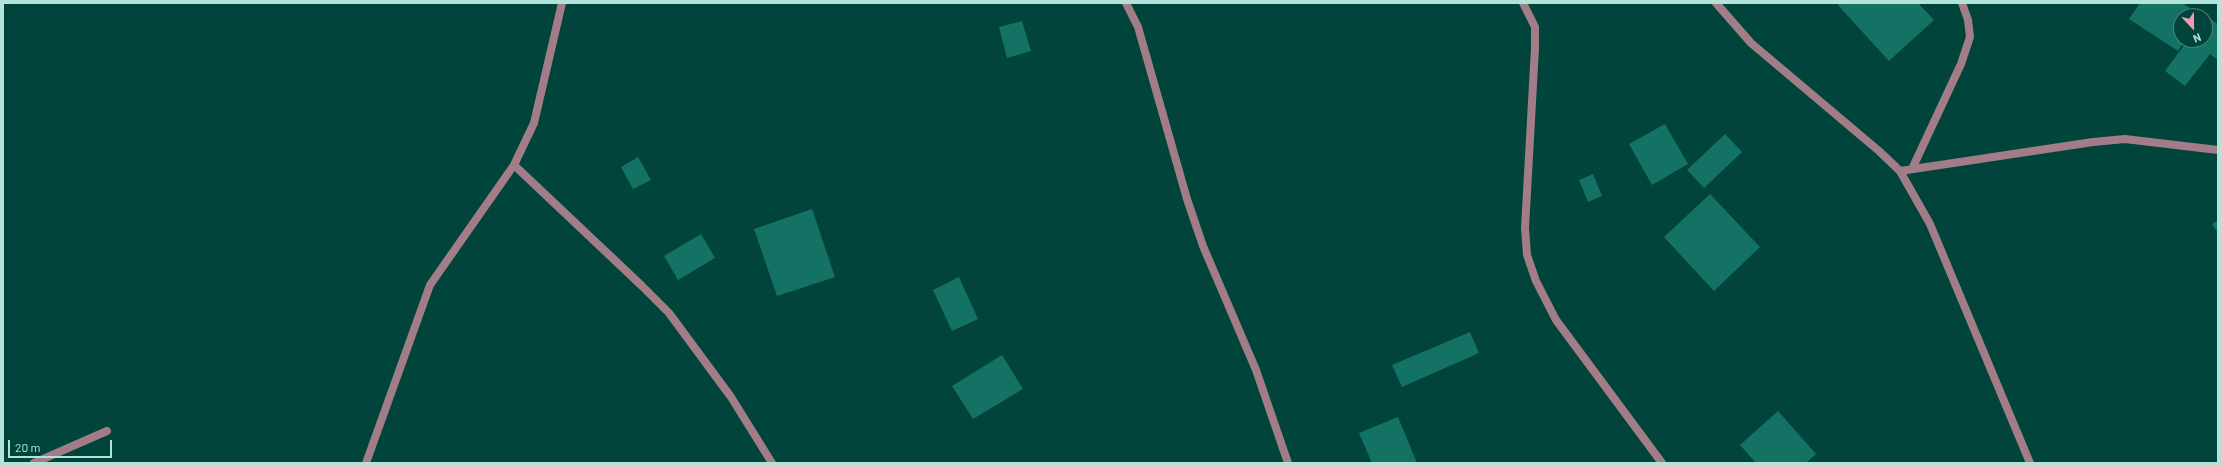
<!DOCTYPE html>
<html>
<head>
<meta charset="utf-8">
<style>
  body { margin:0 }
  #map { position:relative; width:2221px; height:466px; overflow:hidden; background:#00443b; font-family:Barlow,sans-serif }
  canvas { display:block }
  .frame { position:absolute; inset:0; border:4px solid #b2e3d9; pointer-events:none }
  .north { position:absolute; left:2173px; top:8px; width:40px; height:40px; box-sizing:border-box; background:#00443b; border:1px solid #47847a; border-radius:50%; rotate:158deg; font-size:11px; font-weight:700; line-height:16px; text-align:center; color:#b2e3d9 }
  .north::after { content:''; display:block; margin:auto; width:14px; height:18px; background:#f19ab4; clip-path:polygon(50% 0,100% 100%,50% 72%,0 100%) }
  .scale { position:absolute; left:8px; top:440px; width:104px; height:18px; box-sizing:border-box; border:2px solid #b2e3d9; border-top:0; padding-left:5px; font-size:12px; line-height:14px; white-space:nowrap; color:#b2e3d9; -webkit-text-stroke:3px #00443b; paint-order:stroke }
</style>
</head>
<body>
<div id="map">
<canvas width="2221" height="466"></canvas>
<div class="frame"></div>
<div class="north">N</div>
<div class="scale">20 m</div>
</div>
<script>
const g = document.querySelector('canvas').getContext('2d');
g.lineJoin = 'round';
function paint(path, color) { g.fillStyle = color; g.fill(path, 'evenodd'); }
const shape = rows => new Path2D(rows.map(r => 'M' + r).join(''));
function trace(path, color, width, dash) { g.strokeStyle = color; g.lineWidth = width; g.lineCap = dash ? 'butt' : 'round'; g.setLineDash(dash || []); g.stroke(path); }
const building = shape([
  [1836,3,1918,3,1934,20,1889,61],
  [2140,3,2182,3,2202,16,2181,16,2181,40,2185,40,2178,51,2129,19],
  [2206,16,2218,24,2218,60,2210,54,2185,86,2165,71,2188,40,2205,40],
  [1022,21,1031,51,1007,58,999,27],
  [1665,124,1688,164,1652,185,1629,144],
  [1725,134,1742,152,1704,188,1687,170],
  [638,157,651,180,633,189,621,167],
  [1593,174,1602,196,1588,202,1579,180],
  [1710,194,1760,247,1714,291,1664,237],
  [812,209,835,277,777,296,754,229],
  [2218,220,2218,233,2212,224],
  [701,234,715,258,678,280,664,256],
  [959,277,978,319,952,331,933,290],
  [1470,332,1479,353,1402,387,1392,365],
  [1002,355,1023,389,973,419,952,386],
  [1778,411,1816,454,1806,463,1756,463,1740,445],
  [1398,417,1417,463,1372,463,1359,433]
]);
const street = shape([
  [1126,3,1138,27,1187,199,1203,246,1256,370,1288,463],
  [1523,3,1535,27,1535,48,1525,228,1527,255,1536,281,1556,320,1662,463],
  [1716,3,1751,43,1879,151,1900,171,1930,224,2030,463],
  [514,165,642,286,669,313,731,397,772,463],
  [1912,169,1961,64,1970,37,1968,20,1962,3],
  [1900,171,2093,142,2125,139,2218,150],
  [34,463,107,431],
  [366,463,430,285,514,165,534,123,562,3]
]);
paint(building, '#147265');
trace(street, '#a27d87', 8);
</script>
</body>
</html>
